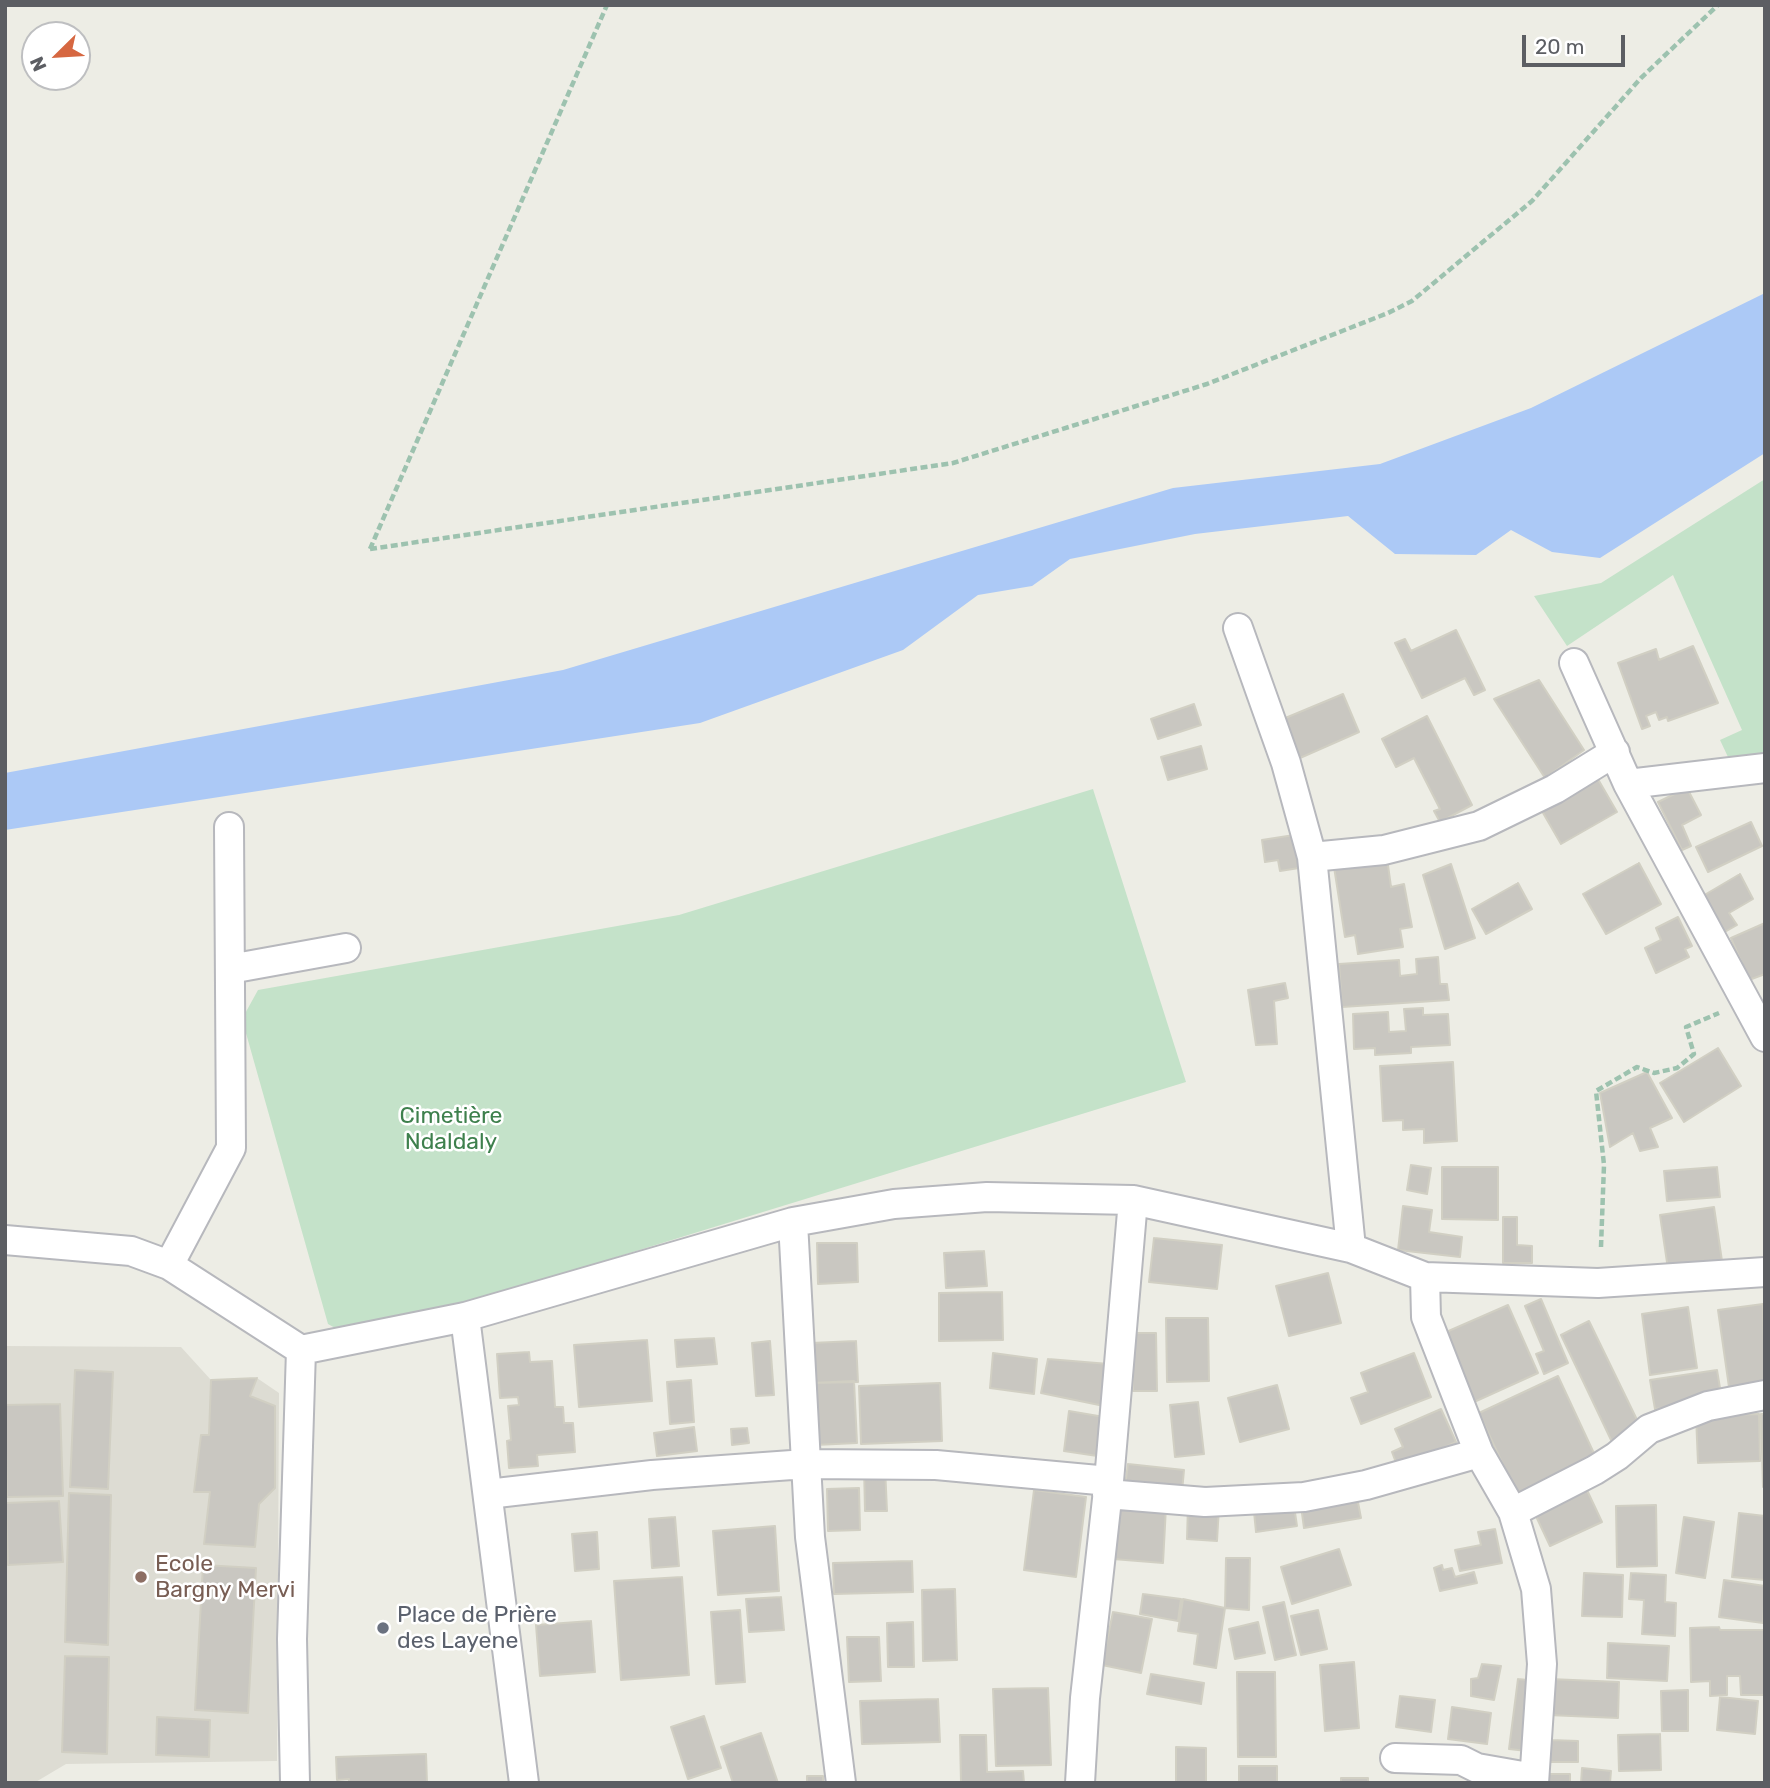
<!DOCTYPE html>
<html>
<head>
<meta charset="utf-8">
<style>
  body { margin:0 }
  #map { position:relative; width:1770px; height:1788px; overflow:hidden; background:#edede5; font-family:Rubik,sans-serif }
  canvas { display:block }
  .frame { position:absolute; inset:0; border:7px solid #5c5e63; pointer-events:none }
  .north { position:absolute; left:21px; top:21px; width:70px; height:70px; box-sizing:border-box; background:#fff; border:2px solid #bebfc1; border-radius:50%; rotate:246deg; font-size:19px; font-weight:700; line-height:28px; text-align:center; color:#5c5e63 }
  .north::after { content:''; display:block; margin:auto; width:24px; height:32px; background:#d66741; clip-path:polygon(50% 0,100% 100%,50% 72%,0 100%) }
  .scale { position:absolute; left:1522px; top:35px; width:103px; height:32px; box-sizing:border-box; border:4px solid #5c5e63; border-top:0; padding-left:9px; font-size:21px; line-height:24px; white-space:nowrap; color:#5c5e63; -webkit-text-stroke:5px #fff; paint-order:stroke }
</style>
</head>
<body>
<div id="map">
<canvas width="1770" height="1788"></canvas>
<div class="frame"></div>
<div class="north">N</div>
<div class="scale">20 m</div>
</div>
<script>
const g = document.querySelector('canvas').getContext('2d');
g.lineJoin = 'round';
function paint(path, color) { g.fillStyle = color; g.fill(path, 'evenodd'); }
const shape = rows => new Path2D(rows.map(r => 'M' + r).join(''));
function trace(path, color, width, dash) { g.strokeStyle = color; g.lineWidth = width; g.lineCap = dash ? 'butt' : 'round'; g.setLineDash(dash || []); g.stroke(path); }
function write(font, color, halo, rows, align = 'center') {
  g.font = font + ' Rubik,sans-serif'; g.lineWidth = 5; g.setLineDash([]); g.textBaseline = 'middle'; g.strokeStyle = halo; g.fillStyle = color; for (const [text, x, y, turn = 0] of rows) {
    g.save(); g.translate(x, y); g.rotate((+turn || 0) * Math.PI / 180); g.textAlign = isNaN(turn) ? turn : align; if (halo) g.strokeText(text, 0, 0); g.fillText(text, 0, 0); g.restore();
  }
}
const education = shape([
  [5,1346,181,1347,211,1380,257,1378,279,1393,277,1761,66,1764,34,1783,5,1783]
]);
const green = shape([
  [1765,479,1765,753,1728,757,1720,740,1742,730,1673,575,1567,646,1534,596,1601,583],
  [1093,789,1186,1082,353,1338,328,1324,242,1019,258,990,679,915]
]);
const water = shape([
  [1765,293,1765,453,1600,558,1552,552,1511,530,1476,555,1395,554,1348,516,1195,534,1070,559,1032,586,978,595,903,650,700,723,5,830,5,773,563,670,1173,488,1380,464,1531,408]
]);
const building = shape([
  [1456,630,1485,690,1474,695,1465,678,1422,698,1395,643,1405,639,1411,651,1456,630],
  [1693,646,1718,703,1668,721,1667,717,1659,720,1656,712,1646,716,1650,726,1642,729,1618,663,1656,649,1659,660,1693,646],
  [1539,680,1584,750,1545,778,1494,699,1539,680],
  [1343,694,1359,732,1300,758,1283,719,1343,694],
  [1194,704,1201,725,1158,739,1151,719,1194,704],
  [1427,716,1472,805,1440,822,1434,811,1440,809,1414,758,1396,767,1382,739,1427,716],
  [1201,746,1207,769,1168,780,1161,757,1201,746],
  [1595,774,1617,812,1561,844,1539,806,1595,774],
  [1687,788,1701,815,1682,825,1691,846,1682,850,1658,802,1687,788],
  [1751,822,1762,846,1708,872,1696,847,1751,822],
  [1294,835,1299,868,1280,871,1278,860,1265,862,1262,840,1294,835],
  [1387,858,1391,887,1404,884,1412,927,1400,929,1403,947,1358,954,1355,935,1345,937,1334,867,1387,858],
  [1639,863,1661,904,1606,934,1583,894,1639,863],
  [1451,864,1475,938,1445,949,1423,875,1451,864],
  [1740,874,1753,899,1729,913,1737,925,1723,933,1701,897,1740,874],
  [1518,883,1532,909,1486,934,1472,909,1518,883],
  [1678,917,1692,946,1685,949,1689,957,1656,973,1645,948,1661,940,1656,928,1678,917],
  [1765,923,1765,974,1749,980,1731,938,1765,923],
  [1438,957,1440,984,1447,984,1449,1000,1342,1007,1339,964,1399,960,1400,976,1417,974,1416,959,1438,957],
  [1285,983,1288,998,1274,1001,1277,1044,1256,1045,1248,990,1285,983],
  [1423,1008,1423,1015,1448,1014,1450,1045,1411,1047,1411,1053,1375,1055,1375,1048,1354,1049,1353,1014,1388,1012,1389,1032,1406,1031,1404,1009,1423,1008],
  [1718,1048,1741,1086,1684,1122,1660,1083,1718,1048],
  [1453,1062,1457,1141,1424,1143,1424,1129,1403,1130,1403,1120,1383,1121,1380,1066,1453,1062],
  [1647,1072,1672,1118,1650,1128,1658,1147,1640,1151,1633,1133,1610,1147,1600,1093,1647,1072],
  [1411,1165,1431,1168,1427,1194,1407,1190,1411,1165],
  [1442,1167,1498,1167,1498,1220,1442,1219,1442,1167],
  [1717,1167,1720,1197,1667,1201,1664,1171,1717,1167],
  [1403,1206,1432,1210,1429,1232,1462,1237,1460,1257,1398,1250,1403,1206],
  [1714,1207,1722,1261,1668,1269,1660,1215,1714,1207],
  [1503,1217,1517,1217,1517,1245,1532,1246,1532,1263,1503,1263,1503,1217],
  [1154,1238,1222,1245,1217,1289,1149,1282,1154,1238],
  [817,1243,857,1243,858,1282,818,1284,817,1243],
  [984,1251,987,1286,946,1288,944,1253,984,1251],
  [1328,1273,1341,1323,1289,1336,1276,1286,1328,1273],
  [1002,1292,1003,1340,939,1341,939,1293,1002,1292],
  [1541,1299,1568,1363,1544,1374,1536,1354,1544,1351,1525,1306,1541,1299],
  [1763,1304,1765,1389,1730,1394,1718,1310,1763,1304],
  [1508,1305,1538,1373,1474,1402,1444,1333,1508,1305],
  [1688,1307,1697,1368,1650,1375,1642,1314,1688,1307],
  [1166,1318,1208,1318,1209,1381,1167,1382,1166,1318],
  [1589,1321,1641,1428,1612,1442,1561,1335,1589,1321],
  [1133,1333,1156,1333,1157,1391,1133,1391,1133,1333],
  [714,1338,717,1364,677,1367,675,1340,714,1338],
  [647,1340,652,1401,579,1407,574,1345,647,1340],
  [770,1341,774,1395,756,1396,752,1343,770,1341],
  [856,1341,858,1382,812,1383,811,1343,856,1341],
  [529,1352,530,1362,552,1361,555,1407,563,1407,564,1423,573,1423,575,1452,537,1455,538,1466,509,1468,507,1441,511,1440,508,1406,519,1405,518,1397,500,1398,497,1354,529,1352],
  [993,1353,1037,1359,1034,1394,990,1388,993,1353],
  [1414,1353,1431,1397,1361,1424,1351,1398,1368,1392,1361,1373,1414,1353],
  [1048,1359,1109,1364,1104,1406,1041,1393,1048,1359],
  [75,1370,113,1372,108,1489,70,1487,75,1370],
  [1717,1370,1722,1400,1655,1409,1650,1380,1717,1370],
  [1558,1376,1598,1462,1519,1499,1479,1413,1558,1376],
  [257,1378,250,1396,275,1406,275,1488,259,1504,255,1547,204,1544,210,1492,194,1492,201,1435,209,1435,211,1380,257,1378],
  [691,1380,694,1422,670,1424,667,1382,691,1380],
  [854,1381,857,1443,815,1445,812,1383,854,1381],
  [940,1383,942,1441,861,1444,859,1386,940,1383],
  [1277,1385,1289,1429,1240,1442,1228,1398,1277,1385],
  [1198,1402,1204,1454,1175,1457,1170,1405,1198,1402],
  [60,1404,63,1496,7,1497,5,1405,60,1404],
  [1441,1409,1456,1442,1398,1468,1392,1452,1403,1447,1395,1429,1441,1409],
  [1069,1411,1110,1418,1104,1457,1064,1451,1069,1411],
  [1759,1414,1760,1461,1698,1463,1696,1416,1759,1414],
  [1761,1414,1765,1414,1765,1487,1763,1487,1761,1414],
  [694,1427,697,1451,657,1456,654,1433,694,1427],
  [747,1428,749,1443,732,1445,731,1429,747,1428],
  [1128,1464,1184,1470,1182,1492,1125,1486,1128,1464],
  [864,1467,885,1467,887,1511,865,1511,864,1467],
  [859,1488,860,1530,828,1531,827,1489,859,1488],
  [1586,1488,1602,1522,1550,1546,1534,1512,1586,1488],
  [1034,1490,1086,1497,1076,1577,1024,1570,1034,1490],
  [69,1493,111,1495,108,1645,65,1642,69,1493],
  [1357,1497,1361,1518,1304,1528,1301,1506,1357,1497],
  [59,1501,63,1562,8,1565,6,1503,59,1501],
  [1116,1504,1166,1507,1163,1563,1113,1559,1116,1504],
  [1188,1505,1219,1507,1217,1541,1187,1539,1188,1505],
  [1656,1505,1657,1566,1617,1567,1616,1506,1656,1505],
  [1294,1506,1297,1526,1256,1532,1254,1512,1294,1506],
  [1739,1513,1765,1516,1765,1580,1732,1577,1739,1513],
  [675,1517,679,1566,652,1568,649,1519,675,1517],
  [1684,1517,1714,1522,1705,1578,1676,1573,1684,1517],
  [775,1526,779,1591,718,1595,713,1531,775,1526],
  [1495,1529,1502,1563,1460,1571,1455,1550,1481,1545,1478,1532,1495,1529],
  [597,1532,599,1569,575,1571,572,1534,597,1532],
  [1339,1549,1351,1585,1292,1604,1281,1567,1339,1549],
  [1226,1558,1250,1558,1249,1610,1225,1608,1226,1558],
  [912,1561,913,1592,834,1594,833,1563,912,1561],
  [203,1565,256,1568,248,1713,195,1710,203,1565],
  [1442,1565,1443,1570,1452,1568,1455,1577,1474,1572,1477,1583,1440,1591,1434,1568,1442,1565],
  [1584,1573,1623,1575,1622,1617,1582,1616,1584,1573],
  [1631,1573,1666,1575,1665,1602,1676,1603,1675,1636,1642,1634,1644,1600,1629,1599,1631,1573],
  [682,1577,689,1675,621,1680,614,1581,682,1577],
  [1724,1580,1765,1586,1763,1623,1719,1617,1724,1580],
  [955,1589,957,1660,923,1661,922,1590,955,1589],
  [1143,1594,1181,1599,1178,1621,1140,1614,1143,1594],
  [781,1597,784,1630,749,1632,746,1599,781,1597],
  [1183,1599,1225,1608,1216,1668,1194,1664,1198,1634,1178,1631,1183,1599],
  [1284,1602,1296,1655,1275,1660,1263,1607,1284,1602],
  [740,1610,745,1682,716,1684,711,1612,740,1610],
  [1318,1610,1327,1649,1301,1655,1291,1616,1318,1610],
  [1113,1612,1152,1619,1141,1673,1102,1665,1113,1612],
  [591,1621,595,1672,540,1676,536,1625,591,1621],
  [913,1622,914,1667,888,1667,887,1623,913,1622],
  [1258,1622,1265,1653,1235,1659,1229,1629,1258,1622],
  [1719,1627,1720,1630,1765,1630,1765,1695,1741,1695,1740,1676,1727,1676,1727,1695,1710,1696,1710,1681,1691,1682,1690,1628,1719,1627],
  [847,1637,879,1637,881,1681,849,1682,847,1637],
  [1608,1643,1669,1646,1667,1681,1607,1678,1608,1643],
  [65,1656,109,1657,107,1754,62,1752,65,1656],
  [1354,1662,1359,1728,1325,1731,1320,1665,1354,1662],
  [1482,1664,1501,1666,1494,1700,1471,1696,1471,1679,1478,1678,1482,1664],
  [1237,1672,1275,1672,1276,1757,1238,1757,1237,1672],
  [1151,1674,1204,1683,1201,1704,1147,1694,1151,1674],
  [1518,1679,1537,1681,1527,1751,1509,1749,1518,1679],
  [1550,1679,1619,1682,1618,1718,1548,1715,1550,1679],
  [1048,1688,1051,1765,996,1766,993,1689,1048,1688],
  [1688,1690,1688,1731,1662,1731,1661,1691,1688,1690],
  [1400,1696,1435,1700,1431,1732,1396,1727,1400,1696],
  [1720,1697,1758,1701,1755,1734,1717,1730,1720,1697],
  [938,1699,940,1742,862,1744,860,1701,938,1699],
  [1452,1707,1491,1713,1487,1744,1448,1739,1452,1707],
  [704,1716,721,1768,688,1779,671,1727,704,1716],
  [157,1717,210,1720,209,1757,156,1755,157,1717],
  [761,1733,778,1783,733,1783,721,1747,761,1733],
  [1660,1734,1661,1770,1619,1771,1618,1735,1660,1734],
  [960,1735,986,1735,987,1772,1023,1771,1024,1783,961,1783,960,1735],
  [1550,1740,1578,1741,1578,1762,1549,1762,1550,1740],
  [1176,1747,1206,1748,1206,1783,1176,1783,1176,1747],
  [426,1754,427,1783,349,1783,349,1779,337,1780,336,1757,426,1754],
  [1239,1766,1277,1766,1277,1783,1239,1783,1239,1766],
  [1582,1768,1611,1771,1610,1783,1581,1783,1582,1768],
  [1543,1774,1570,1774,1570,1783,1544,1783,1543,1774],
  [807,1776,823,1776,823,1783,807,1783,807,1776],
  [1341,1778,1368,1778,1368,1783,1341,1783,1341,1778]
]);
const path = shape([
  [370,549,953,463,1207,384,1388,313,1412,301,1532,201,1641,78,1718,5],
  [370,549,607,5],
  [1601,1247,1604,1165,1596,1091,1637,1067,1654,1073,1677,1068,1694,1054,1686,1027,1719,1013]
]);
const minor = shape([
  [1238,628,1286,763,1312,857,1351,1248],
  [1574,663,1628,784,1765,1037],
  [1628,784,1765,768],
  [1312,857,1384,850,1479,826,1555,789,1615,752],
  [230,969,346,948],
  [793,1222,810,1537,841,1783],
  [5,1240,131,1251,169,1265,301,1350,465,1317,793,1222,894,1204,987,1197,1133,1200,1351,1248,1425,1277,1598,1283,1765,1272],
  [169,1265,231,1148,229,827],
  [1425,1277,1426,1317,1479,1453,1513,1512,1536,1589,1542,1664,1534,1783],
  [465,1317,524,1783],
  [488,1494,652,1475,806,1464,936,1465,1109,1481],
  [1107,1494,1205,1502,1304,1497,1366,1485,1479,1453],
  [1513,1512,1595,1470,1617,1456,1649,1429,1708,1406,1765,1395],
  [1395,1758,1461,1760,1477,1768,1534,1778],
  [295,1783,292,1639,301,1350],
  [1080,1783,1085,1698,1109,1481,1133,1200]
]);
const markers = [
  [141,1577,7,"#8d6e63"],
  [383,1628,7,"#6b7280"]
];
const parkNames = [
  ["Cimetière",451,1116],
  ["Ndaldaly",451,1142]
];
const educationNames = [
  ["Ecole",155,1564],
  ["Bargny Mervi",155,1590]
];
const worshipNames = [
  ["Place de Prière",397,1615],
  ["des Layene",397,1641]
];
paint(education, '#dddcd3');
paint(green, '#c4e2c9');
paint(water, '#acc9f6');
paint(building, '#c9c7c1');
trace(building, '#d1cfc3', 2);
trace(minor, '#b7b8bd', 32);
trace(path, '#9dc2af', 4.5, [7, 3.5]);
trace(minor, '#fff', 28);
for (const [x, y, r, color] of markers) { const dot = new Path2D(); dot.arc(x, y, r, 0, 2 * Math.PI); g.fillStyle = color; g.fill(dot); trace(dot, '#fff', 2.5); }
write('23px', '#3e804d', '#fff', parkNames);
write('23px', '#785e54', '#fff', educationNames, 'left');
write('23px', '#5b616d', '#fff', worshipNames, 'left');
</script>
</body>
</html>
